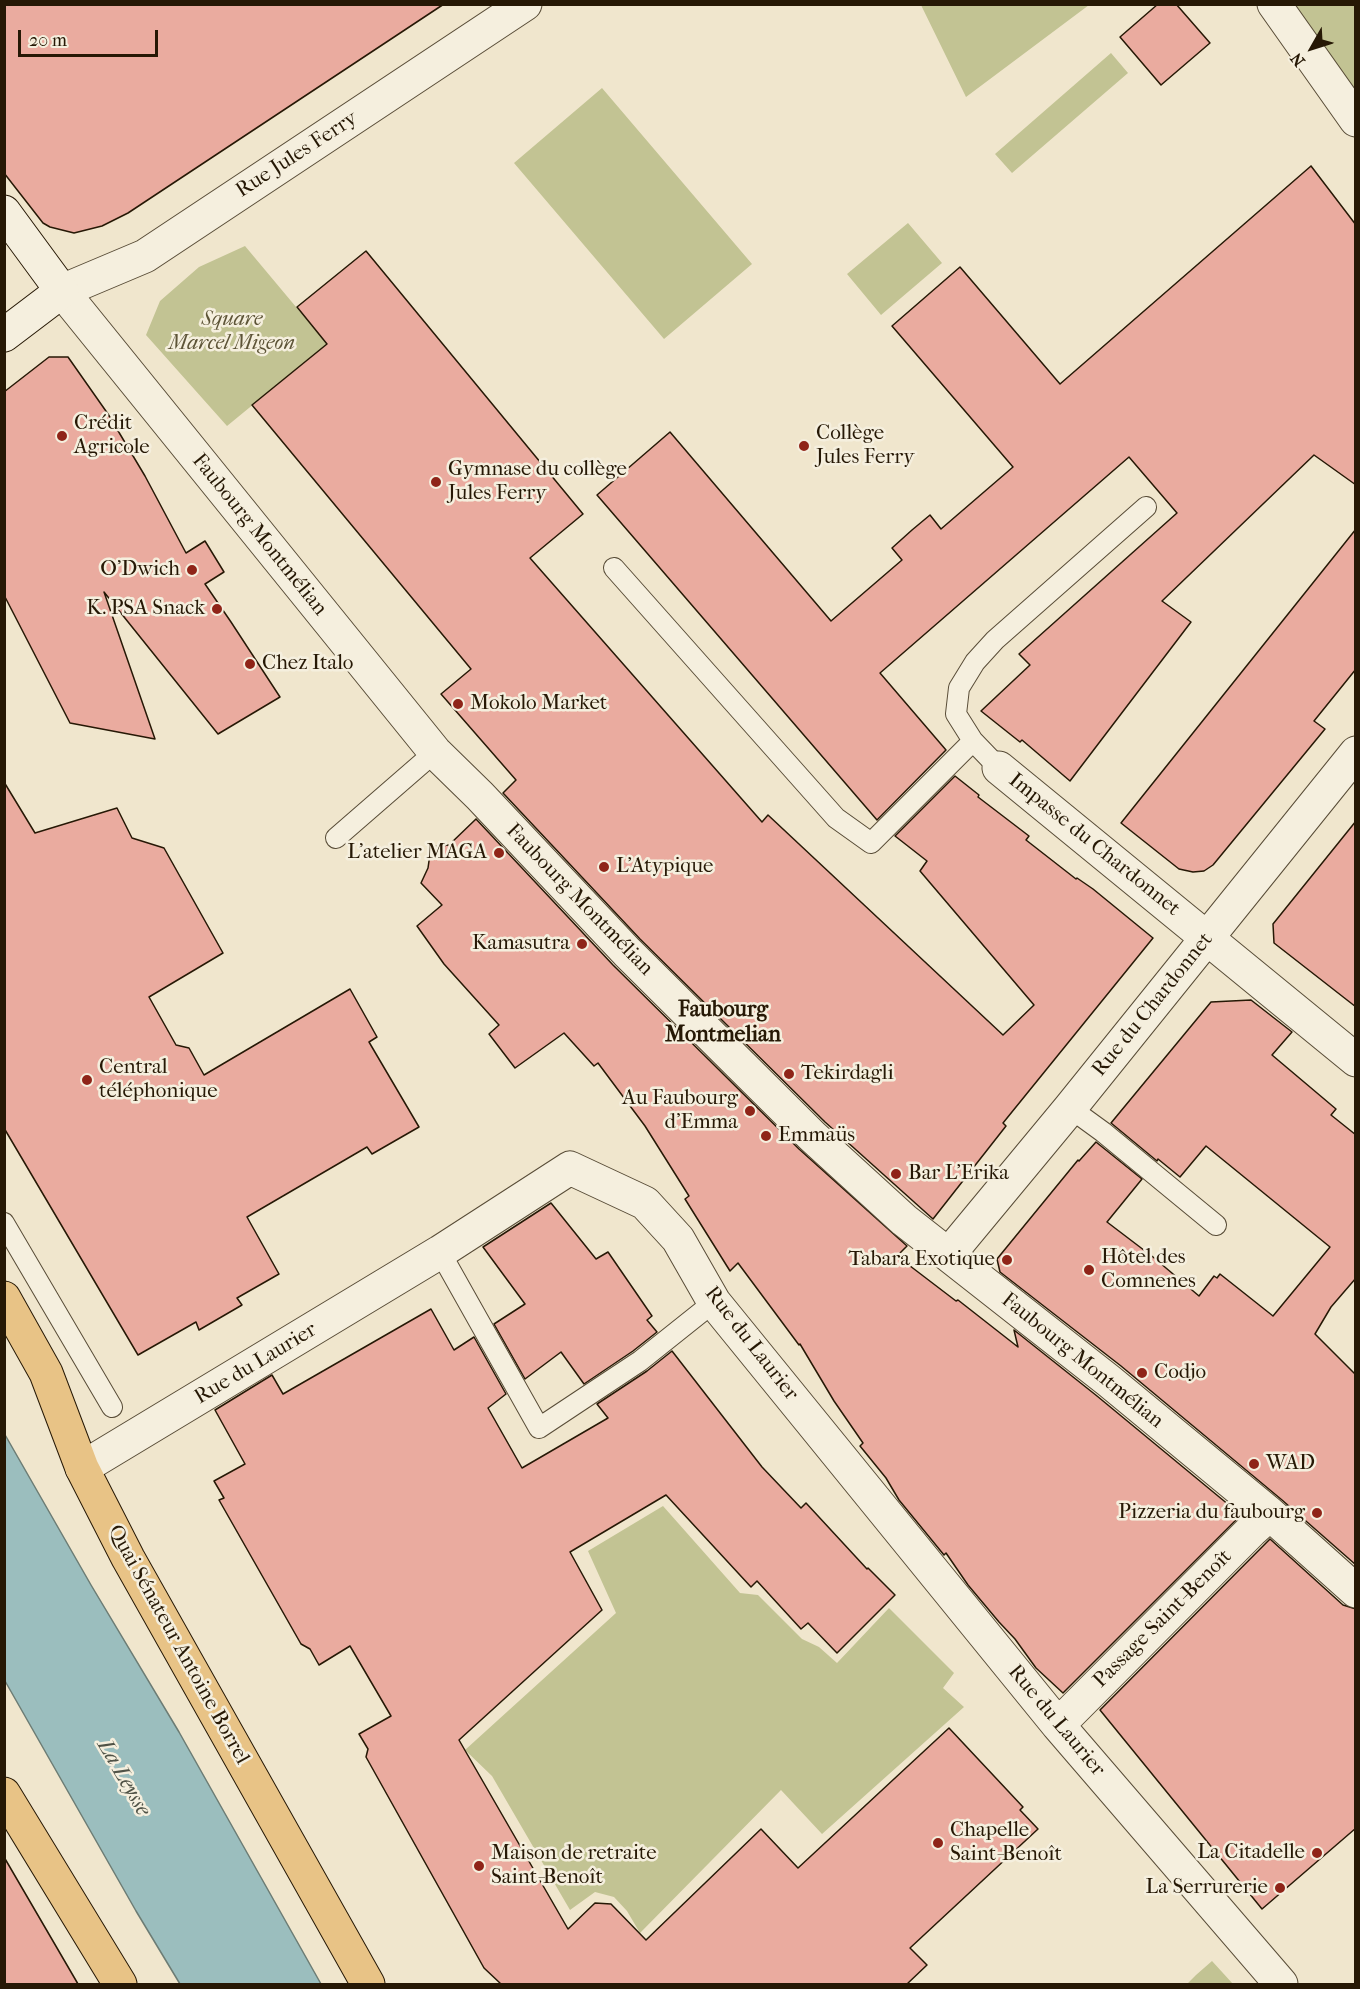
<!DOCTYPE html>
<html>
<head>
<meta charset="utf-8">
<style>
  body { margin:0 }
  #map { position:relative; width:1360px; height:1989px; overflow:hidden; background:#f0e6cd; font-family:"IM FELL French Canon",serif }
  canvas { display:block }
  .frame { position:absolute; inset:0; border:6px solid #261805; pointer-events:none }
  .north { position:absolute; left:1282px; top:18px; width:60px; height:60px; -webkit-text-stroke:4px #f5efde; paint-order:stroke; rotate:231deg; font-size:16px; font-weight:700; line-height:24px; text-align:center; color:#261805 }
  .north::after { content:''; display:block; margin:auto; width:21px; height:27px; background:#261805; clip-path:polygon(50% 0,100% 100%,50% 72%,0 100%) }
  .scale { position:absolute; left:18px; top:30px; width:140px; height:27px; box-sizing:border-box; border:3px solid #261805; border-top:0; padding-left:8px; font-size:18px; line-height:21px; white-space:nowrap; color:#261805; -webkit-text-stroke:4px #f5efde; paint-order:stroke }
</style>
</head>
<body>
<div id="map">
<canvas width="1360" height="1989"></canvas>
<div class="frame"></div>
<div class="north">N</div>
<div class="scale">20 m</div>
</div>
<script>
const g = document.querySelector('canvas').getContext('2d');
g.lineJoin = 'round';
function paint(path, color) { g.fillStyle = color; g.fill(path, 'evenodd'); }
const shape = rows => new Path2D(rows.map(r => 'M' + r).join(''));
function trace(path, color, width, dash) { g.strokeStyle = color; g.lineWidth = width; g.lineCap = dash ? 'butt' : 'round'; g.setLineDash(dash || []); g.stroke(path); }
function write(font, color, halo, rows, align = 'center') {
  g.font = font + ' "IM FELL French Canon",serif'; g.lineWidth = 5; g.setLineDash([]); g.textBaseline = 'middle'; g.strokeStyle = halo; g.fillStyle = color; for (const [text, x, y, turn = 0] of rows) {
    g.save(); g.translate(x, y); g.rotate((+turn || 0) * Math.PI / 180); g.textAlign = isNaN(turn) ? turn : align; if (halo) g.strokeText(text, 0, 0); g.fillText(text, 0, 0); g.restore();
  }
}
const green = shape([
  [921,5,1089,5,966,97],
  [1274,5,1355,5,1355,120],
  [1111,53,1128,73,1012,173,995,154],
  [602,88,752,264,664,339,514,163],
  [908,223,942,263,881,315,847,274],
  [245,246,327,344,227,426,146,335,160,301,199,267],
  [663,1506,740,1593,758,1595,802,1639,819,1647,837,1663,889,1608,954,1673,943,1688,964,1707,822,1834,781,1790,640,1933,627,1911,614,1897,595,1892,570,1910,492,1776,465,1750,616,1613,588,1551],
  [1212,1961,1233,1984,1187,1984,1196,1975]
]);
const water = shape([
  [4,1433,91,1585,179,1732,321,1984,180,1984,136,1911,5,1681,4,1433]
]);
const building = shape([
  [4,4,444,4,128,213,102,226,74,233,50,227,43,223,4,173,4,4],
  [1158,4,1176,4,1210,43,1161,85,1120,37,1158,4],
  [1311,166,1356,225,1356,485,1314,455,1162,601,1191,622,1070,781,1022,740,1020,742,981,711,1030,665,1019,654,1177,513,1129,457,880,673,946,750,877,820,597,495,670,432,831,621,902,560,892,548,912,530,930,515,941,529,1013,467,892,326,960,267,1060,384,1311,166],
  [366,251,583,514,530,558,762,822,768,815,1003,1035,1034,1005,920,871,927,861,895,836,955,776,979,795,978,797,1029,836,1026,840,1076,879,1077,878,1093,889,1153,938,1003,1123,1006,1126,933,1219,825,1122,640,939,503,793,516,780,441,694,471,669,252,405,327,344,297,307,366,251],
  [49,357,68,357,108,414,145,476,186,553,205,541,224,572,205,584,231,622,280,697,218,734,104,592,155,739,70,723,4,595,4,392,49,357],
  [1356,529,1356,669,1314,721,1325,729,1213,865,1204,871,1193,872,1179,869,1121,823,1356,529],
  [4,782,35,833,117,808,132,838,164,848,223,953,149,997,176,1045,189,1048,204,1075,350,989,377,1037,369,1042,419,1127,372,1154,367,1147,247,1217,279,1274,237,1298,242,1305,199,1330,196,1322,138,1355,4,1128,4,782],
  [476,819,613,965,799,1149,907,1246,897,1256,956,1301,958,1300,1018,1347,1014,1330,1097,1396,1241,1515,1063,1693,1036,1668,1015,1639,999,1622,968,1585,946,1553,944,1555,899,1500,886,1478,860,1446,863,1443,834,1401,800,1344,799,1345,738,1263,730,1271,685,1199,689,1196,645,1126,598,1063,594,1066,564,1033,515,1068,489,1034,499,1025,444,964,417,926,442,905,421,883,428,868,431,847,449,845,476,819],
  [1356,821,1356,1007,1274,943,1273,924,1356,821],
  [1251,1000,1292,1032,1272,1055,1336,1109,1331,1115,1356,1135,1356,1278,1331,1307,1315,1334,1356,1375,1356,1565,1282,1500,1121,1366,1000,1272,997,1259,1078,1160,1079,1161,1096,1142,1142,1179,1107,1222,1153,1257,1199,1296,1214,1276,1217,1278,1220,1274,1273,1316,1330,1247,1206,1146,1180,1177,1158,1159,1157,1161,1111,1123,1211,1002,1251,1000],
  [551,1203,596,1259,608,1252,652,1316,647,1320,657,1332,633,1351,584,1384,561,1352,525,1379,494,1324,525,1304,483,1247,551,1203],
  [431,1309,454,1350,474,1337,506,1394,488,1408,522,1468,608,1418,597,1404,647,1371,672,1351,762,1467,801,1508,806,1503,867,1569,868,1568,895,1595,837,1653,808,1623,801,1629,757,1581,751,1587,666,1495,570,1552,602,1610,459,1740,568,1929,595,1903,611,1904,646,1940,761,1829,798,1868,949,1728,1023,1807,1020,1810,1038,1829,910,1948,927,1965,907,1984,501,1984,484,1968,366,1757,368,1749,359,1734,391,1716,350,1646,319,1665,310,1649,301,1644,219,1500,224,1498,214,1481,245,1464,215,1410,272,1375,283,1394,431,1309],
  [1270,1539,1343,1605,1356,1609,1356,1828,1262,1909,1100,1710,1270,1539],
  [4,1857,78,1984,4,1984,4,1857]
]);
const lane = shape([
  [614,568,836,818,871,843,973,741],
  [999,768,973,741,956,714,959,688,975,662,995,640,1146,507],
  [336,838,435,752],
  [1070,1108,1103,1132,1216,1225],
  [4,1223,112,1407],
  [440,1252,539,1428,640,1361,714,1302]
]);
const street = shape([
  [525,4,145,256,62,291,435,752,480,796,627,952,812,1136,904,1220,1109,1381,1270,1514,1356,1591],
  [1274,4,1356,120],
  [999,768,1356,1060],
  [951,1256,959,1242,1070,1108,1356,753],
  [82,1468,440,1252,570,1168,645,1203,678,1239,714,1302,1058,1725,1281,1984],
  [1058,1725,1251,1531,1270,1514]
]);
const secondary = shape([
  [4,212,62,291,4,335]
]);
const primary = shape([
  [4,1298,46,1373,82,1468,128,1558,368,1984],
  [4,1794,120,1984]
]);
const markers = [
  [62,436,6,"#8f2418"],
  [804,446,6,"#8f2418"],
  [436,482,6,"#8f2418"],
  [192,570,6,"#8f2418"],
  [217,609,6,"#8f2418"],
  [250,664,6,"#8f2418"],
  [458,704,6,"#8f2418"],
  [499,853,6,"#8f2418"],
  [604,867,6,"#8f2418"],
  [582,944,6,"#8f2418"],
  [789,1074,6,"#8f2418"],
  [87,1080,6,"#8f2418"],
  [750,1111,6,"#8f2418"],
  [766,1136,6,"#8f2418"],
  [896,1174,6,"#8f2418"],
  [1007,1260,6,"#8f2418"],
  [1089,1270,6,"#8f2418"],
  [1142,1373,6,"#8f2418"],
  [1254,1464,6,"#8f2418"],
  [1317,1513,6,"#8f2418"],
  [938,1843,6,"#8f2418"],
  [1317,1853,6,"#8f2418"],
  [479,1866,6,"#8f2418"],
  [1280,1888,6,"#8f2418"]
];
const streetNames = [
  ["Rue Jules Ferry",297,155,-33],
  ["Faubourg Montmélian",259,535,51],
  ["Impasse du Chardonnet",1094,845,39],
  ["Faubourg Montmélian",579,900,46],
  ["Rue du Chardonnet",1153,1005,-51],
  ["Rue du Laurier",751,1344,52],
  ["Faubourg Montmélian",1082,1361,39],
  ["Rue du Laurier",256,1364,-31],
  ["Passage Saint-Benoît",1163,1619,-45],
  ["Quai Sénateur Antoine Borrel",178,1645,61],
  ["Rue du Laurier",1056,1721,50]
];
const parkNames = [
  ["Square",232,320],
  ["Marcel Migeon",232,344]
];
const poiNames = [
  ["Crédit",74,424],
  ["Agricole",74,448],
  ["Collège",816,434],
  ["Jules Ferry",816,458],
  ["Gymnase du collège",448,470],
  ["Jules Ferry",448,494],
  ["O'Dwich",180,570,"right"],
  ["K. PSA Snack",205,609,"right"],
  ["Chez Italo",262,664],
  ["Mokolo Market",470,704],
  ["L’atelier MAGA",487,853,"right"],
  ["L'Atypique",616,867],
  ["Kamasutra",570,944,"right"],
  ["Central",99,1068],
  ["téléphonique",99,1092],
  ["Tekirdagli",801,1074],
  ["Au Faubourg",738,1099,"right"],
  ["d'Emma",738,1123,"right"],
  ["Emmaüs",778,1136],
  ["Bar L'Erika",908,1174],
  ["Hôtel des",1101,1258],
  ["Comnenes",1101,1282],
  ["Tabara Exotique",995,1260,"right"],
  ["Codjo",1154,1373],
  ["WAD",1266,1464],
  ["Pizzeria du faubourg",1305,1513,"right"],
  ["Chapelle",950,1831],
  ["Saint-Benoît",950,1855],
  ["La Citadelle",1305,1853,"right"],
  ["Maison de retraite",491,1854],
  ["Saint-Benoît",491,1878],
  ["La Serrurerie",1268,1888,"right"]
];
const neighbourhoodNames = [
  ["Faubourg",723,1011],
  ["Montmelian",723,1036]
];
const waterNames = [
  ["La Leysse",123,1778,60]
];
paint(green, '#c2c393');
paint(water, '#9bbebe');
trace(water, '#6c7c74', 1.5);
paint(building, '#eaab9f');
trace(building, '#261805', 1.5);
trace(lane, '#584c37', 22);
trace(street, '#584c37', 35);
trace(secondary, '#261805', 35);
trace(primary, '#261805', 35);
trace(lane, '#f5efde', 20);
trace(street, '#f5efde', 33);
trace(secondary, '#f5efde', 33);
trace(primary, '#e8c386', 33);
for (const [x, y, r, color] of markers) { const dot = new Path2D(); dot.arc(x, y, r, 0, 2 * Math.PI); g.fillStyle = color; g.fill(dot); trace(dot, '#f5efde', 2); }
write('21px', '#261805', '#f5efde', streetNames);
write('italic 21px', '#5d5437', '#f5efde', parkNames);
write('21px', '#261805', '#f5efde', poiNames, 'left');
write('bold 22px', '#261805', '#f5efde', neighbourhoodNames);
write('italic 22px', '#4f5246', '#f5efde', waterNames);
</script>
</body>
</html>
